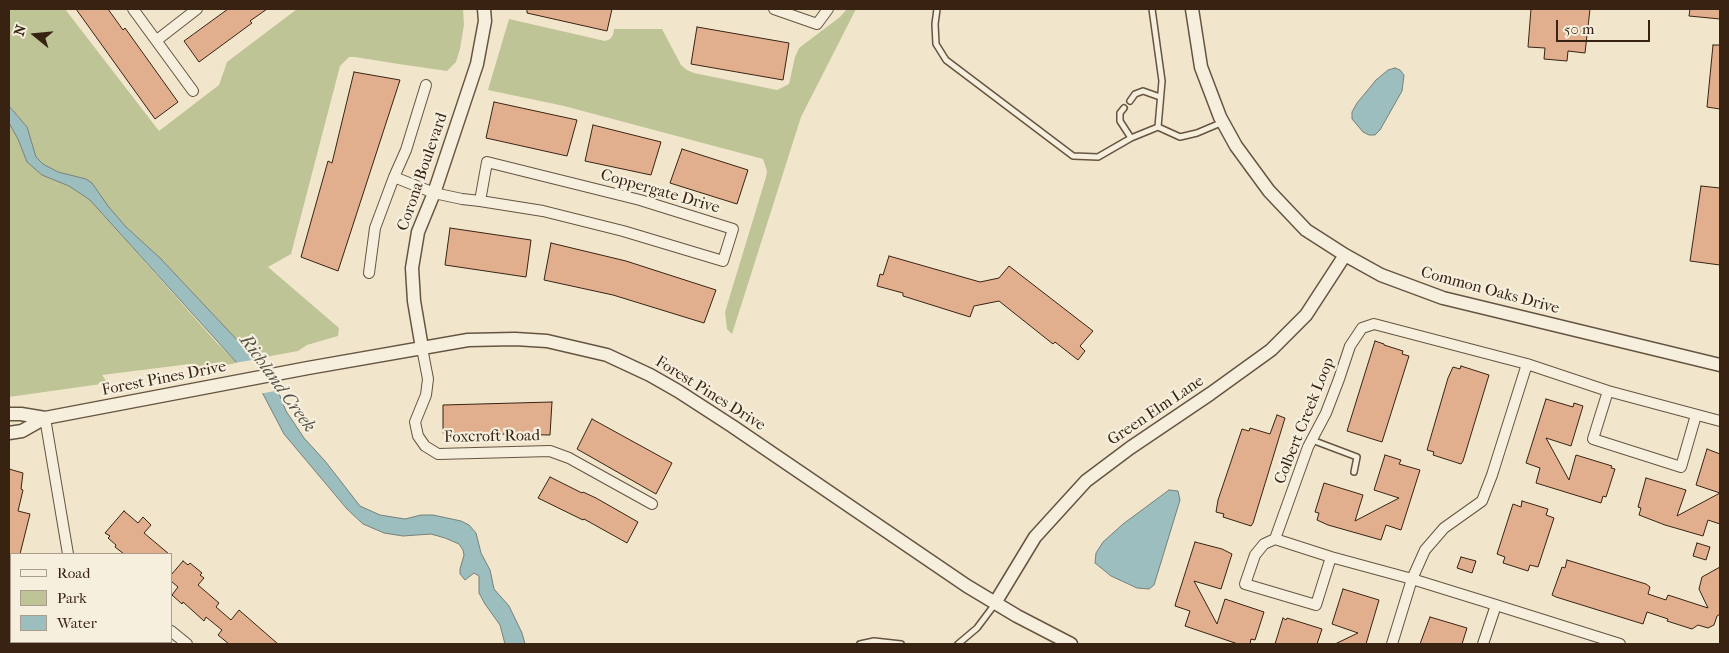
<!DOCTYPE html>
<html>
<head>
<meta charset="utf-8">
<style>
  body { margin:0 }
  #map { position:relative; width:1729px; height:653px; overflow:hidden; background:#f1e6cc; font-family:"IM FELL French Canon",serif }
  canvas { display:block }
  .frame { position:absolute; inset:0; border:10px solid #382313; pointer-events:none }
  .legend { position:absolute; left:10px; top:553px; width:162px; height:90px; box-sizing:border-box; background:#f6efde; border:1px solid #aa9d8d; margin:0; padding:6px 9px; list-style:none; font-size:15px; color:#382313 }
  .legend li { display:flex; align-items:center; gap:10px; height:25px }
  .legend b { width:25px; border:1px solid #aa9d8d }
  .north { position:absolute; left:10px; top:10px; width:50px; height:50px; -webkit-text-stroke:4px #f6efde; paint-order:stroke; rotate:287deg; font-size:14px; font-weight:700; line-height:20px; text-align:center; color:#382313 }
  .north::after { content:''; display:block; margin:auto; width:18px; height:22px; background:#382313; clip-path:polygon(50% 0,100% 100%,50% 72%,0 100%) }
  .scale { position:absolute; left:1556px; top:20px; width:94px; height:22px; box-sizing:border-box; border:2px solid #382313; border-top:0; padding-left:6px; font-size:15px; line-height:18px; white-space:nowrap; color:#382313; -webkit-text-stroke:4px #f6efde; paint-order:stroke }
</style>
</head>
<body>
<div id="map">
<canvas width="1729" height="653"></canvas>
<div class="frame"></div>
<ul class="legend">
<li><b style="height:6px;background:#f6efde"></b>Road</li>
<li><b style="height:14px;background:#bec495"></b>Park</li>
<li><b style="height:14px;background:#9dbebf"></b>Water</li>
</ul>
<div class="north">N</div>
<div class="scale">50 m</div>
</div>
<script>
const g = document.querySelector('canvas').getContext('2d');
g.lineJoin = 'round';
function paint(path, color) { g.fillStyle = color; g.fill(path, 'evenodd'); }
const shape = rows => new Path2D(rows.map(r => 'M' + r).join(''));
function trace(path, color, width, dash) { g.strokeStyle = color; g.lineWidth = width; g.lineCap = dash ? 'butt' : 'round'; g.setLineDash(dash || []); g.stroke(path); }
function write(font, color, halo, rows, align = 'center') {
  g.font = font + ' "IM FELL French Canon",serif'; g.lineWidth = 4.5; g.setLineDash([]); g.textBaseline = 'middle'; g.strokeStyle = halo; g.fillStyle = color; for (const [text, x, y, turn = 0] of rows) {
    g.save(); g.translate(x, y); g.rotate((+turn || 0) * Math.PI / 180); g.textAlign = isNaN(turn) ? turn : align; if (halo) g.strokeText(text, 0, 0); g.fillText(text, 0, 0); g.restore();
  }
}
const green = shape([
  [9,9,65,9,159,131,219,85,227,62,297,9,463,9,464,25,460,49,456,62,447,71,392,63,355,57,349,57,340,66,291,254,268,267,339,328,338,336,307,345,298,351,255,359,160,258,126,227,108,206,92,183,86,179,58,172,43,164,36,157,27,127,9,106],
  [847,9,856,9,801,117,732,334,727,329,725,312,766,177,767,171,763,159,564,106,488,90,509,19,605,41,610,39,613,35,614,29,662,29,681,65,687,70,694,73,777,90,789,84,795,57,799,48,840,17],
  [9,123,18,139,27,162,42,175,69,186,90,200,216,342,237,363,203,369,190,364,102,375,108,383,9,397]
]);
const water = shape([
  [1395,68,1400,70,1404,75,1402,91,1380,130,1375,135,1369,135,1363,132,1352,119,1352,112,1357,103,1376,80,1388,70,1395,68],
  [9,106,27,127,36,157,43,164,58,172,86,179,92,183,108,206,126,227,160,258,255,359,274,381,286,411,304,438,325,461,360,506,380,515,405,519,421,515,433,515,461,521,469,525,476,533,481,553,490,570,494,589,509,606,522,633,525,644,505,644,500,625,485,604,479,593,479,576,474,573,465,580,460,574,460,569,464,555,463,550,459,544,445,538,431,534,403,536,384,533,363,524,347,509,284,434,263,394,254,382,90,200,69,186,42,175,27,162,18,139,9,123,9,106],
  [1169,490,1178,491,1180,500,1154,585,1149,589,1137,588,1111,576,1095,563,1096,553,1103,542,1123,524,1169,490]
]);
const pier = shape([
  [258,359,276,380,280,390,259,394,234,363]
]);
const building = shape([
  [76,9,108,9,123,30,125,28,178,102,155,119,76,9],
  [228,9,267,9,250,21,252,23,199,62,184,41,228,9],
  [527,9,612,9,607,31,527,13,527,9],
  [1531,9,1590,9,1585,53,1568,51,1567,61,1544,59,1545,48,1528,47,1531,9],
  [1690,9,1720,9,1720,19,1689,16,1690,9],
  [697,27,789,43,783,80,691,64,697,27],
  [1713,45,1720,45,1720,109,1707,107,1713,45],
  [354,72,400,80,338,271,301,257,328,161,332,163,354,72],
  [494,102,577,120,567,156,486,138,494,102],
  [593,125,661,142,651,175,585,161,593,125],
  [682,149,748,170,737,204,670,183,682,149],
  [1701,186,1720,188,1720,265,1690,261,1701,186],
  [450,228,531,240,526,277,445,265,450,228],
  [551,243,626,261,716,290,704,323,613,295,544,280,551,243],
  [889,256,980,282,999,278,1009,266,1093,331,1080,346,1085,351,1078,360,1055,342,1053,344,999,301,974,306,970,317,903,296,903,293,877,286,880,274,883,275,889,256],
  [1375,341,1384,344,1384,345,1403,351,1402,354,1409,356,1382,442,1347,431,1375,341],
  [1461,366,1489,375,1463,461,1461,464,1433,455,1434,452,1427,450,1448,378,1453,367,1460,369,1461,366],
  [1546,399,1573,407,1574,403,1583,406,1571,446,1546,438,1569,480,1576,455,1612,466,1611,468,1615,469,1606,497,1603,496,1601,503,1536,483,1540,468,1526,463,1546,399],
  [552,402,550,435,443,433,443,405,552,402],
  [1277,415,1285,418,1253,523,1251,526,1223,517,1224,514,1216,512,1218,500,1242,429,1249,431,1250,428,1270,434,1277,415],
  [592,419,672,463,656,494,577,449,592,419],
  [1707,449,1720,454,1720,493,1696,485,1707,449],
  [1385,455,1401,460,1399,464,1420,470,1401,530,1386,525,1381,540,1328,525,1317,520,1319,513,1315,512,1324,483,1363,495,1355,521,1399,498,1374,490,1385,455],
  [9,469,23,473,21,489,23,490,18,511,30,514,20,554,9,554,9,469],
  [550,477,582,493,583,492,596,498,638,522,627,543,584,519,583,520,538,498,550,477],
  [1646,478,1686,490,1677,516,1720,493,1720,524,1708,520,1703,536,1665,525,1639,515,1641,508,1638,507,1646,478],
  [1522,501,1548,509,1546,515,1554,518,1538,567,1530,565,1528,571,1503,563,1505,557,1497,554,1513,504,1521,507,1522,501],
  [124,511,138,523,143,517,151,525,144,533,169,554,124,554,115,547,116,545,108,538,110,536,105,533,124,511],
  [1195,542,1222,549,1232,554,1221,589,1194,581,1217,624,1225,599,1264,612,1255,640,1251,639,1250,644,1238,644,1185,626,1190,611,1175,606,1176,602,1195,542],
  [1697,543,1710,547,1706,560,1693,556,1697,543],
  [1461,557,1476,561,1472,573,1457,568,1461,557],
  [1567,560,1646,584,1650,587,1648,594,1666,600,1668,595,1708,608,1699,589,1702,577,1720,567,1720,614,1717,616,1714,625,1708,628,1698,625,1692,629,1667,621,1668,619,1647,612,1643,624,1556,597,1552,595,1562,567,1565,568,1567,560],
  [183,561,188,565,190,563,202,573,200,575,204,578,198,585,219,603,216,607,231,620,239,610,278,644,229,644,218,635,222,630,206,617,204,621,183,602,182,604,172,595,178,587,171,581,171,575,183,561],
  [1343,589,1379,600,1366,644,1335,644,1358,633,1332,624,1343,589],
  [1430,617,1467,628,1462,644,1420,644,1430,617],
  [1283,618,1286,620,1287,618,1322,629,1317,644,1275,644,1283,618]
]);
const service = shape([
  [937,9,935,24,936,44,946,60,1073,156,1098,157,1131,138,1158,127,1180,137,1197,133,1223,122],
  [1152,9,1162,81,1158,127],
  [1130,101,1135,94,1143,91,1160,97],
  [1124,108,1120,113,1120,121,1131,138],
  [1312,440,1357,457,1354,472],
  [860,644,874,641,901,644],
  [958,644,977,628,995,604]
]);
const minor = shape([
  [133,9,193,91],
  [774,9,817,24,828,9],
  [157,40,197,9],
  [394,177,434,193,462,199,480,201,543,211,623,231,723,261,733,229,640,200,487,162,480,201],
  [369,273,375,228,394,177,406,150,426,85],
  [422,348,428,379,426,395,415,422,418,436,425,446,438,454,550,451,569,458,652,504],
  [1608,391,1593,439,1681,467,1696,415],
  [45,418,68,554],
  [1275,539,1264,544,1255,555,1245,584,1316,605,1331,557],
  [171,631,187,644],
  [48,644,49,642],
  [1392,644,1412,579,1425,550,1444,528,1482,501,1492,475,1527,364],
  [1483,644,1496,605],
  [1620,644,1496,605,1412,579,1331,557,1275,539,1308,447,1326,413,1339,379,1350,346,1362,328,1374,324,1527,364,1608,391,1720,421]
]);
const tertiary = shape([
  [1192,9,1201,67,1220,117,1236,146,1269,191,1306,230,1345,255,1381,275,1443,298,1720,365],
  [422,348,414,301,412,268,418,232,434,193,477,64,485,21,484,9],
  [9,414,21,414,45,418,308,368,468,340,515,339,547,341,607,355,650,375,678,391,732,426,967,586,1017,616,1071,644],
  [9,433,22,431,45,418],
  [995,603,1035,537,1086,481,1130,448,1210,394,1271,350,1306,315,1345,255]
]);
const streetNames = [
  ["Corona Boulevard",423,172,-71],
  ["Coppergate Drive",660,192,16],
  ["Common Oaks Drive",1490,291,15],
  ["Forest Pines Drive",164,379,-11],
  ["Forest Pines Drive",710,394,32],
  ["Green Elm Lane",1156,411,-34],
  ["Colbert Creek Loop",1305,421,-68],
  ["Foxcroft Road",492,437,-1]
];
const waterNames = [
  ["Richland Creek",277,384,54]
];
paint(green, '#bec495');
paint(water, '#9dbebf');
trace(water, '#75807a', 1);
paint(pier, '#f1e6cc');
paint(building, '#e2af8e');
trace(building, '#382313', 1);
trace(service, '#665441', 8);
trace(minor, '#665441', 12);
trace(tertiary, '#665441', 15);
trace(service, '#f6efde', 5);
trace(minor, '#f6efde', 10);
trace(tertiary, '#f6efde', 12);
write('16px', '#382313', '#f6efde', streetNames);
write('italic 18px', '#565247', '#f6efde', waterNames);
</script>
</body>
</html>
